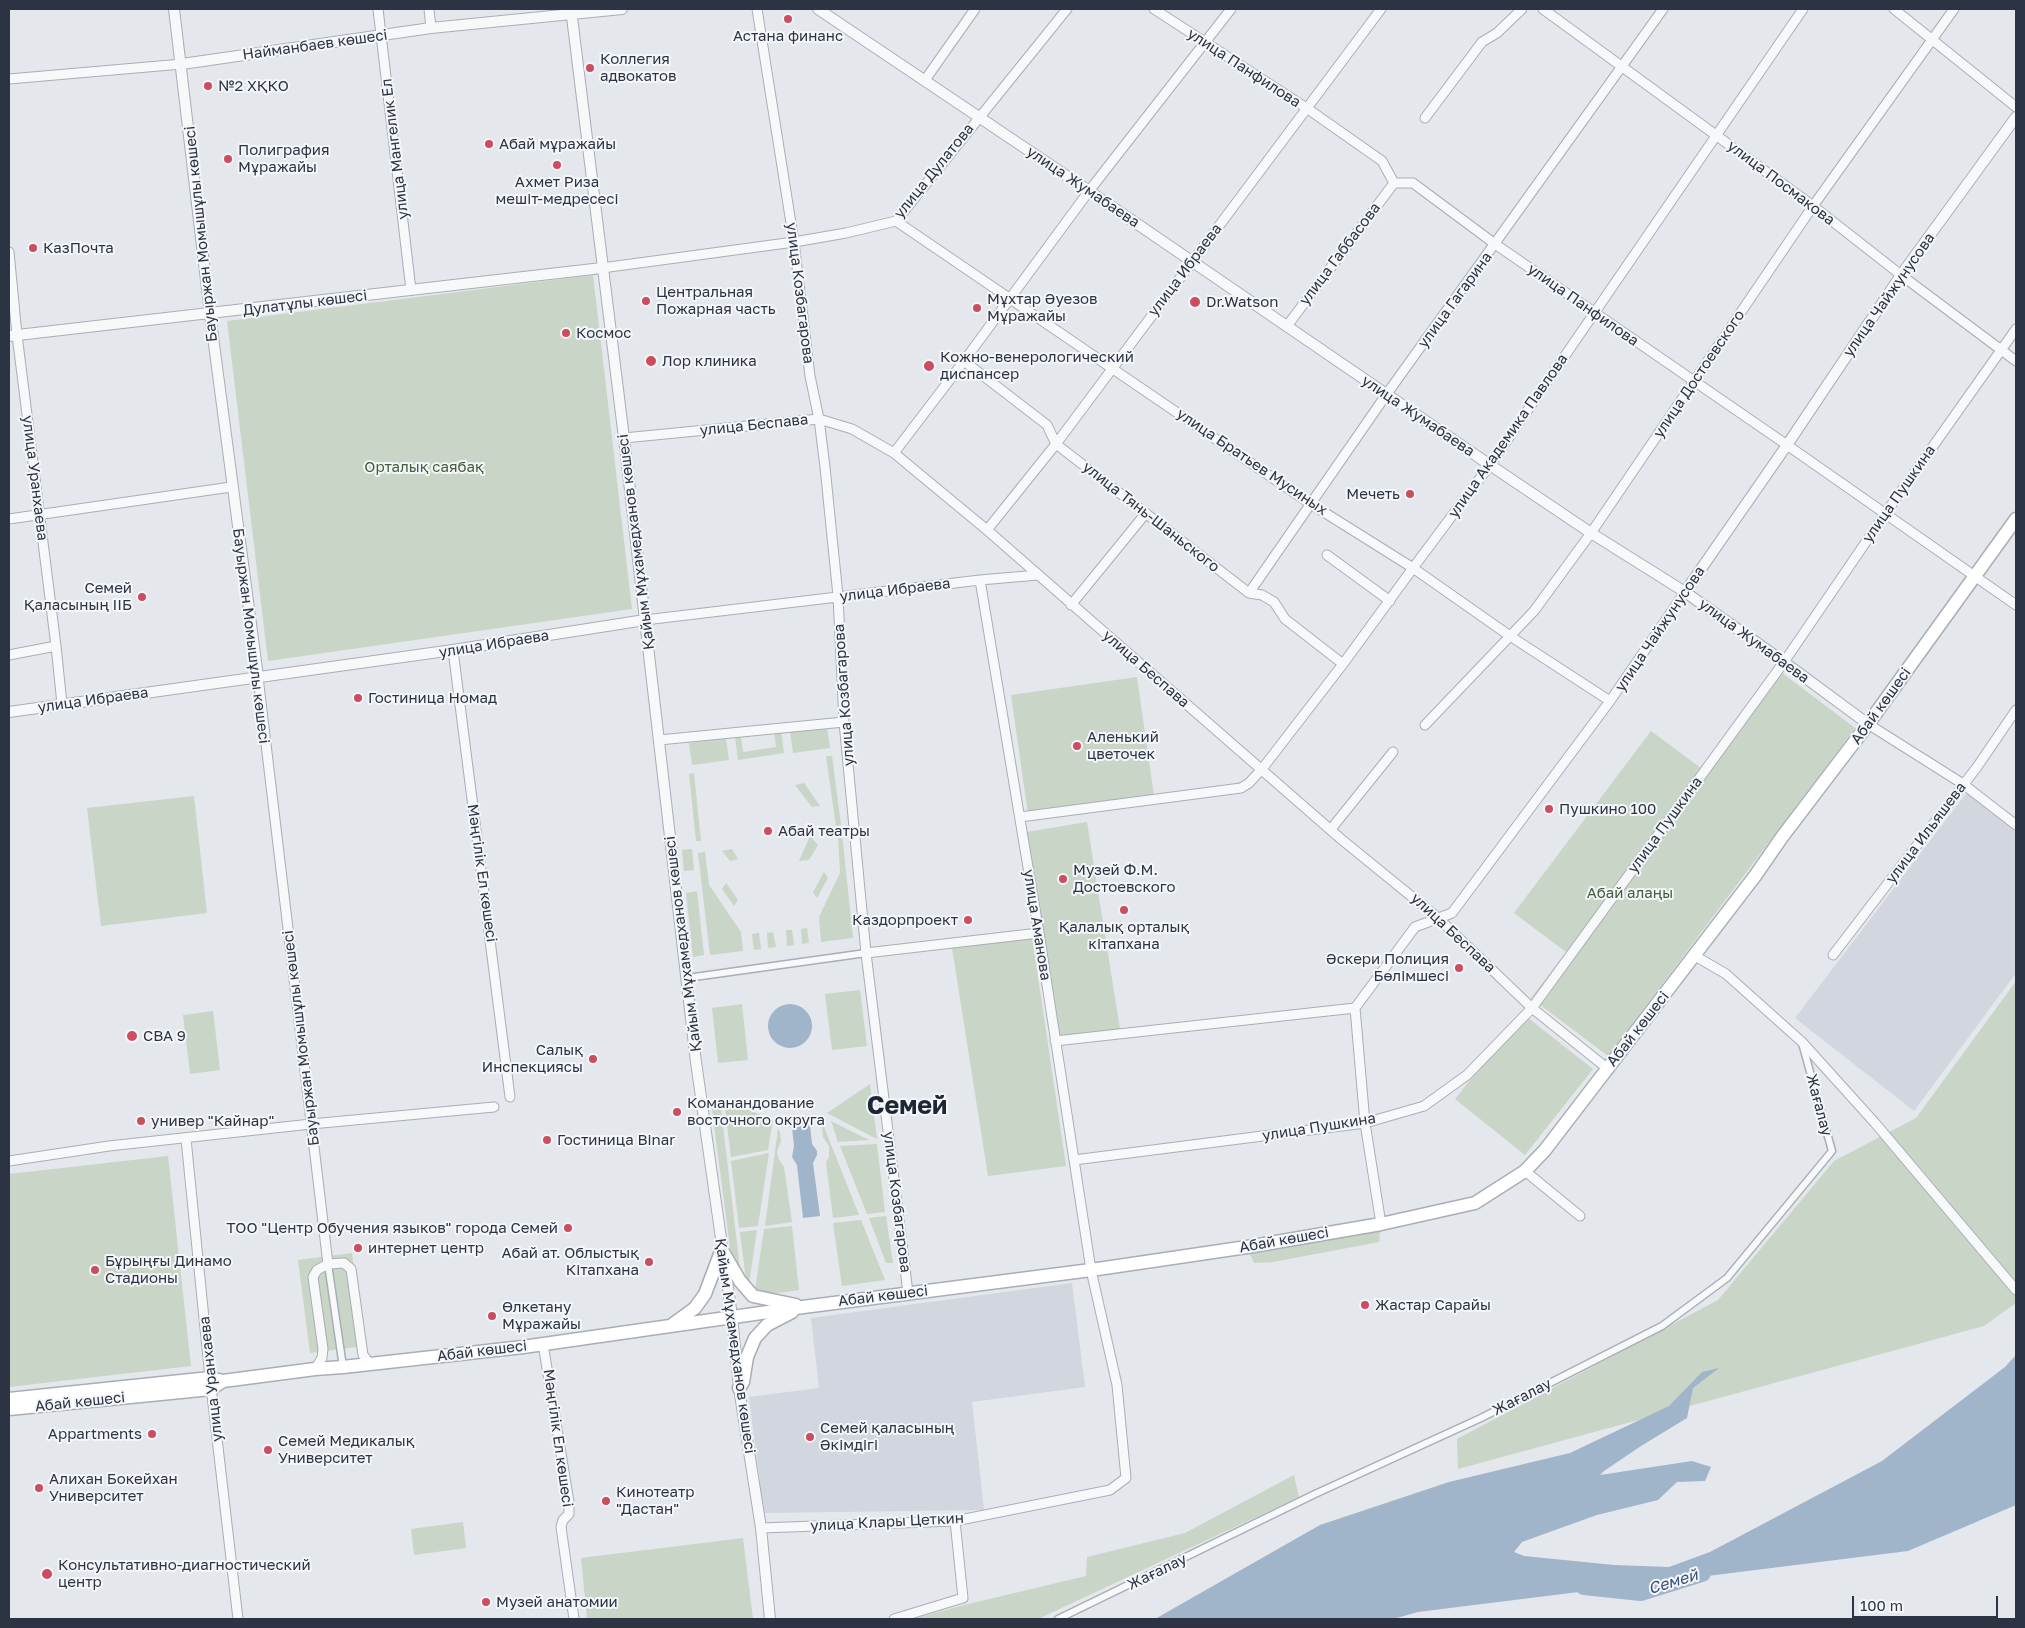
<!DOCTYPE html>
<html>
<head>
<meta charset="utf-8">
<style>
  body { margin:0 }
  #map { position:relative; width:2025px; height:1628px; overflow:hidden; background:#e4e7ec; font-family:"Golos Text",sans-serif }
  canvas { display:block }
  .frame { position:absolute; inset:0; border:10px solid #2c3444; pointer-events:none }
  .scale { position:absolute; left:1852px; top:1596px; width:146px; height:22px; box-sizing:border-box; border:2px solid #2c3444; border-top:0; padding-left:6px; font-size:15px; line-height:18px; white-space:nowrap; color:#2c3444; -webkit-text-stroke:4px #f4f6f9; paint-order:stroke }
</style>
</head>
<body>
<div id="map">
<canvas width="2025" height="1628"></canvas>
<div class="frame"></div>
<div class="scale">100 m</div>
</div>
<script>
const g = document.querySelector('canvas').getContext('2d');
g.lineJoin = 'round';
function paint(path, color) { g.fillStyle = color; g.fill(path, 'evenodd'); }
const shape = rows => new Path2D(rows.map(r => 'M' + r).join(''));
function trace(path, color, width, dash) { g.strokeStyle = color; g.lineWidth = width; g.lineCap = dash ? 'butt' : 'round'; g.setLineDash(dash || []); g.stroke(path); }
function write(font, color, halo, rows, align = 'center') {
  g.font = font + ' "Golos Text",sans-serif'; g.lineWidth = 4; g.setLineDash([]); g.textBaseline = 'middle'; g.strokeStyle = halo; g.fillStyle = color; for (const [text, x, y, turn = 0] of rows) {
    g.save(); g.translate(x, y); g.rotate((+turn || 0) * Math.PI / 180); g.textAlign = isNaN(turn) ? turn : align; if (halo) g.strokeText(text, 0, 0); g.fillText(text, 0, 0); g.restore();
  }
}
const built = shape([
  [1968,791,2016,827,2016,973,1914,1111,1795,1018],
  [1072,1283,1085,1387,972,1402,984,1510,764,1513,749,1397,819,1388,811,1318]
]);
const green = shape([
  [593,275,632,609,268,661,227,321],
  [1777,669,1855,728,1608,1056,1531,998,1566,952,1514,913,1651,731,1702,769],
  [1137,677,1154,796,1028,814,1011,695],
  [827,726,830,748,793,753,790,731],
  [781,730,784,753,738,760,735,736,741,737,743,752,776,747,774,731],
  [726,738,729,760,692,765,689,743],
  [826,756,832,756,841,825,836,826],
  [694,773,701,841,696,841,689,774],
  [804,783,820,806,812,807,795,785],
  [194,796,207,913,101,926,87,808],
  [1087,822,1120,1029,1060,1038,1027,832],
  [842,834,853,938,821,942,819,917,840,873,838,835],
  [810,836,818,845,809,860,799,861],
  [692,849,694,870,684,871,682,850],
  [732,849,738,859,730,861,722,851],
  [705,852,709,885,741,932,743,951,710,955,698,853],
  [824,872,828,878,817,898,813,892],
  [726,883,738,900,734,906,722,889],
  [697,891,704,955,693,957,686,893],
  [807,928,809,943,802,944,801,929],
  [786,930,792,930,794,945,787,946],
  [773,932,776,947,768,948,767,933],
  [759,933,761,949,754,950,752,934],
  [1032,936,1066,1166,988,1176,952,948],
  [2016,981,2016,1303,1984,1326,1458,1469,1457,1439,1718,1300,1834,1161,1916,1118],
  [860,990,867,1046,832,1050,825,994],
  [742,1004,748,1060,718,1063,712,1008],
  [213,1011,220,1070,190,1074,183,1015],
  [1523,1014,1593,1069,1525,1155,1455,1099],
  [870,1084,877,1139,827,1113],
  [724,1100,773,1120,768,1150,731,1157],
  [720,1101,741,1277,734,1263,730,1247,711,1102],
  [831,1121,869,1140,838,1142],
  [823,1124,859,1215,833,1218,826,1162,829,1157,829,1146,823,1137,822,1128],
  [778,1129,780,1132,781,1141,777,1151,778,1158,784,1167,792,1222,765,1226],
  [877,1144,885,1212,867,1214,840,1146],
  [769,1153,758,1226,739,1228,731,1161],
  [168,1156,191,1366,9,1387,9,1174],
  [886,1216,893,1263,886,1263,869,1218],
  [861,1220,885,1280,842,1286,833,1223],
  [1381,1224,1379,1242,1273,1262,1254,1263,1247,1247],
  [792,1226,799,1290,772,1294,755,1290,764,1229],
  [757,1230,749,1284,746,1280,740,1232],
  [352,1253,364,1346,310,1353,298,1260],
  [1294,1475,1299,1497,1038,1619,913,1619,960,1606,1086,1576,1087,1557,1185,1533],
  [463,1522,466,1548,414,1555,411,1529],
  [743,1538,753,1619,587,1619,581,1558]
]);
const water = shape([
  '768 1026a22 22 0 1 1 44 0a22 22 0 1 1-44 0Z',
  [809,1116,812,1144,817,1151,817,1155,813,1163,820,1216,803,1218,797,1165,792,1157,794,1146,791,1118],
  [2016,1355,2016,1505,1908,1551,1418,1612,1393,1619,1155,1619,1320,1525,1449,1482,1570,1453,1669,1406,1702,1372,1719,1368,1693,1388,1687,1418,1641,1446,1604,1471,1600,1475,1692,1461,1711,1467,1705,1481,1677,1482,1658,1500,1597,1515,1544,1534,1522,1542,1514,1552,1524,1556,1614,1565,1669,1567,1710,1552,1882,1461,2005,1367]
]);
const river = shape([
  [1584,1586,1641,1592,1702,1573]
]);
const pedestrian = shape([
  [687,978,866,953],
  [328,1264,343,1367],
  [1058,1619,1315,1494,1481,1418,1662,1326,1727,1278,1832,1151,1802,1043]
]);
const minor = shape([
  [378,9,411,290],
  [429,9,431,28],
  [757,9,794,242,810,376,819,419,825,467,838,596,844,722,866,953,908,1293],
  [1154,9,1308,109,1382,161,1394,183,1413,183,1495,244,1787,445,2016,605],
  [1543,9,1813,206,1901,275,2016,361],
  [1894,9,2016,107],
  [9,79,182,64],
  [925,80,975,9],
  [1425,118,1482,42,1497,33,1522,9],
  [896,221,1311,504,1413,568,1510,636,1610,701],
  [9,252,17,335,56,646,62,704],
  [602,268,794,242,846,233,896,221,1067,9],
  [1287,326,1394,183],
  [964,361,1047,425,1056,444,1249,593,1262,595,1274,602,1285,619,1343,664],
  [624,438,819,419,852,429,894,453,987,530,1341,839,1438,918,1532,1008,1608,1069],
  [894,453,964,361,1089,191,1231,9],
  [9,519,231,487],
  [987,530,1056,444,1381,9],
  [1327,555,1390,601],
  [1249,593,1386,395,1663,9],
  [1071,605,1146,513],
  [645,620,980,580,1038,575],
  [453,650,510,1097],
  [9,655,56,646],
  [258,677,328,1264],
  [1868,724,1963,784,2016,825],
  [1425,725,1534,611,1591,533,1813,206,1954,9],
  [659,740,844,722],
  [1020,817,1241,788,1249,783,1262,769,1343,664,1413,568,1490,465,1803,9],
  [1331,829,1393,752],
  [866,953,1039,933],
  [1833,955,1977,767,2016,710],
  [1695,956,1726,974,1802,1042,1875,1123,2016,1290],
  [1355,1008,1365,1123,1381,1224],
  [1055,1041,1355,1008,1415,927,1452,913,1610,701,1685,592],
  [186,1139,210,1378,238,1619],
  [1074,1160,1365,1123,1424,1106,1467,1075,1532,1008,1784,662,1885,514,2016,329],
  [9,1161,109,1146,311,1124,494,1107],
  [1525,1171,1580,1216],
  [543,1344,569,1502,569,1514,563,1520,561,1527,574,1619],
  [315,1369,322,1358,323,1349,313,1277,317,1270,328,1264,344,1263,351,1269,363,1355,370,1364],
  [761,1528,955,1521,1110,1490,1126,1478,1117,1385,1091,1270,1039,933,980,580],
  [894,1619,963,1598,955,1521]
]);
const tertiary = shape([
  [174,9,210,314,258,677],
  [571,9,624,438,696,1062,732,1316,739,1388,761,1528,770,1619],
  [818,9,1089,191,1490,465,1591,533,1685,592,1784,662,1868,724],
  [182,64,431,28,622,9],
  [9,336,602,268],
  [1685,592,1787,445,1901,275,2016,117],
  [9,712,453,650,645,620]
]);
const secondary = shape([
  [723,1252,740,1281,753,1296,796,1305],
  [673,1324,695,1308,705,1294,722,1249],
  [739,1388,743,1382,747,1357,755,1338,767,1325,792,1312],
  [9,1399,210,1378,223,1381,315,1369,343,1367,523,1347,803,1307,1091,1270,1247,1247,1381,1224,1475,1203,1525,1171,1545,1150,1755,876,1782,837,1868,724,2016,519],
  [9,1409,211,1389,223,1381]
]);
const markers = [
  [788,19,5,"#cc4d5e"],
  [590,68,5,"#cc4d5e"],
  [208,86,5,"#cc4d5e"],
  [489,144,5,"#cc4d5e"],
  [228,159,5,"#cc4d5e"],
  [557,165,5,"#cc4d5e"],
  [33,248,5,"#cc4d5e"],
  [646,301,5,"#cc4d5e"],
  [1195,302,6,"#cc4d5e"],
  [977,308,5,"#cc4d5e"],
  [566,333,5,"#cc4d5e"],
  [651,361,6,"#cc4d5e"],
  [929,366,6,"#cc4d5e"],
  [1410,494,5,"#cc4d5e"],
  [142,597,5,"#cc4d5e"],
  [358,698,5,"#cc4d5e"],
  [1077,746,5,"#cc4d5e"],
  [1549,809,5,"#cc4d5e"],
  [768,831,5,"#cc4d5e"],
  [1063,879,5,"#cc4d5e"],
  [1124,910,5,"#cc4d5e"],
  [968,920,5,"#cc4d5e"],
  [1459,968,5,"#cc4d5e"],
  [132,1036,6,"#cc4d5e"],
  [593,1059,5,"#cc4d5e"],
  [677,1112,5,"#cc4d5e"],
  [141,1121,5,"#cc4d5e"],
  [547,1140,5,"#cc4d5e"],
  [568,1228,5,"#cc4d5e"],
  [358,1248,5,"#cc4d5e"],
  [649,1262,5,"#cc4d5e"],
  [95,1270,5,"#cc4d5e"],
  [1365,1305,5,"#cc4d5e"],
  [492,1316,5,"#cc4d5e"],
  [152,1434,5,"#cc4d5e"],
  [810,1437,5,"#cc4d5e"],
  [268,1450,5,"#cc4d5e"],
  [39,1488,5,"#cc4d5e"],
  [606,1501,5,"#cc4d5e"],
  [47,1574,6,"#cc4d5e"],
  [486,1602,5,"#cc4d5e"]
];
const poiNames = [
  ["Астана финанс",788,36,"center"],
  ["Коллегия",600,59],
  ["адвокатов",600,76],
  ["№2 ХҚКО",218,86],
  ["Абай мұражайы",499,144],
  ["Полиграфия",238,150],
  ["Мұражайы",238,167],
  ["Ахмет Риза",557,182,"center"],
  ["мешіт-медресесі",557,199,"center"],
  ["КазПочта",43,248],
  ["Центральная",656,292],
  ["Пожарная часть",656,309],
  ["Мұхтар Әуезов",987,299],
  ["Мұражайы",987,316],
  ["Dr.Watson",1206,302],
  ["Космос",576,333],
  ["Кожно-венерологический",940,357],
  ["диспансер",940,374],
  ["Лор клиника",662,361],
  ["Мечеть",1400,494,"right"],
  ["Семей",132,588,"right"],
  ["Қаласының ІІБ",132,605,"right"],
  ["Гостиница Номад",368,698],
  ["Аленький",1087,737],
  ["цветочек",1087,754],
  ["Пушкино 100",1559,809],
  ["Абай театры",778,831],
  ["Музей Ф.М.",1073,870],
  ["Достоевского",1073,887],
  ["Каздорпроект",958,920,"right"],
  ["Қалалық орталық",1124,927,"center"],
  ["кітапхана",1124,944,"center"],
  ["Әскери Полиция",1449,959,"right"],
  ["Бөлімшесі",1449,976,"right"],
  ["СВА 9",143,1036],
  ["Салық",583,1050,"right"],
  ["Инспекциясы",583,1067,"right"],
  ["Команандование",687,1103],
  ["восточного округа",687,1120],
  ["универ \"Кайнар\"",151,1121],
  ["Гостиница Binar",557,1140],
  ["ТОО \"Центр Обучения языков\" города Семей",558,1228,"right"],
  ["интернет центр",368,1248],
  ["Абай ат. Облыстық",639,1253,"right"],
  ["Кітапхана",639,1270,"right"],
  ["Бұрыңғы Динамо",105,1261],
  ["Стадионы",105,1278],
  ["Жастар Сарайы",1375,1305],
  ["Өлкетану",502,1307],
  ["Мұражайы",502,1324],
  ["Семей қаласының",820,1428],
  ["Әкімдігі",820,1445],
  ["Appartments",142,1434,"right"],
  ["Семей Медикалық",278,1441],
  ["Университет",278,1458],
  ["Алихан Бокейхан",49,1479],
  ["Университет",49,1496],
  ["Кинотеатр",616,1492],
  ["\"Дастан\"",616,1509],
  ["Консультативно-диагностический",58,1565],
  ["центр",58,1582],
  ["Музей анатомии",496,1602]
];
const streetNames = [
  ["Найманбаев көшесі",315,45,-8],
  ["улица Панфилова",1244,68,33],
  ["улица Мангелик Ел",395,149,-97],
  ["улица Дулатова",934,171,-51],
  ["улица Посмакова",1781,183,37],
  ["улица Жумабаева",1083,187,34],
  ["Бауыржан Момышұлы көшесі",201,234,-96],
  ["улица Габбасова",1340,254,-53],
  ["улица Ибраева",1185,270,-53],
  ["улица Козбагарова",800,293,83],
  ["улица Чайжунусова",1889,295,-55],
  ["улица Гагарина",1455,300,-54],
  ["Дулатұлы көшесі",305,303,-7],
  ["улица Панфилова",1583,305,35],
  ["улица Достоевского",1699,374,-56],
  ["улица Жумабаева",1418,416,34],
  ["улица Беспава",754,425,-6],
  ["улица Академика Павлова",1508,436,-55],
  ["улица Братьев Мусиных",1252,462,34],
  ["улица Уранхаева",35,478,83],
  ["улица Пушкина",1899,494,-55],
  ["улица Тянь-Шаньского",1151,517,38],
  ["Қайым Мұхамедханов көшесі",636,542,-97],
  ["улица Ибраева",895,590,-7],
  ["улица Чайжунусова",1660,629,-56],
  ["Бауыржан Момышұлы көшесі",251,636,83],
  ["улица Жумабаева",1754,641,36],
  ["улица Ибраева",494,644,-9],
  ["улица Беспава",1146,669,41],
  ["улица Козбагарова",844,695,-94],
  ["улица Ибраева",93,700,-8],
  ["Абай көшесі",1881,706,-54],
  ["улица Пушкина",1665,825,-54],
  ["улица Ильяшева",1926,833,-53],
  ["Мәңгілік Ел көшесі",482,873,82],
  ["улица Аманова",1037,925,81],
  ["улица Беспава",1453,933,43],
  ["Қайым Мұхамедханов көшесі",683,944,-97],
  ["Абай көшесі",1638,1029,-52],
  ["Бауыржан Момышұлы көшесі",301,1038,-97],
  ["Жағалау",1819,1105,75],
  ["улица Пушкина",1319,1127,-9],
  ["улица Козбагарова",897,1202,83],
  ["Абай көшесі",1284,1240,-10],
  ["Абай көшесі",883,1296,-7],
  ["Қайым Мұхамедханов көшесі",735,1346,82],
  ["Абай көшесі",482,1351,-7],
  ["улица Уранхаева",211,1379,-96],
  ["Жағалау",1522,1397,-27],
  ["Абай көшесі",80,1402,-6],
  ["Мәңгілік Ел көшесі",558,1438,82],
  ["улица Клары Цеткин",887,1522,-3],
  ["Жағалау",1157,1572,-26]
];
const parkNames = [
  ["Орталық саябақ",424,467],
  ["Абай алаңы",1630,893]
];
const waterNames = [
  ["Семей",1673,1582,-17]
];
const townNames = [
  ["Семей",907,1106]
];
paint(built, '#d2d6de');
paint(green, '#c9d5c6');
paint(water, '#a0b4ca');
trace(river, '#a0b4ca', 18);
trace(pedestrian, '#a9aeb6', 9);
trace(minor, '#a9aeb6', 11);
trace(tertiary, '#a9aeb6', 12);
trace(secondary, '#a9aeb6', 15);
trace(pedestrian, '#f7f8fa', 6);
trace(minor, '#f7f8fa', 9);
trace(tertiary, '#f7f8fa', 10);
trace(secondary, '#fff', 12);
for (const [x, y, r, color] of markers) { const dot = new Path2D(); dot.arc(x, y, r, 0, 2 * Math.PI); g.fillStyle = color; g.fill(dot); trace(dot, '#f4f6f9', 2); }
write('15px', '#2c3444', '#f4f6f9', poiNames, 'left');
write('15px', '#2c3444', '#f4f6f9', streetNames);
write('15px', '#406039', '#f4f6f9', parkNames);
write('italic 16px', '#365278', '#f4f6f9', waterNames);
write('bold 25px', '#1e2535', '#f4f6f9', townNames);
</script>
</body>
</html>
